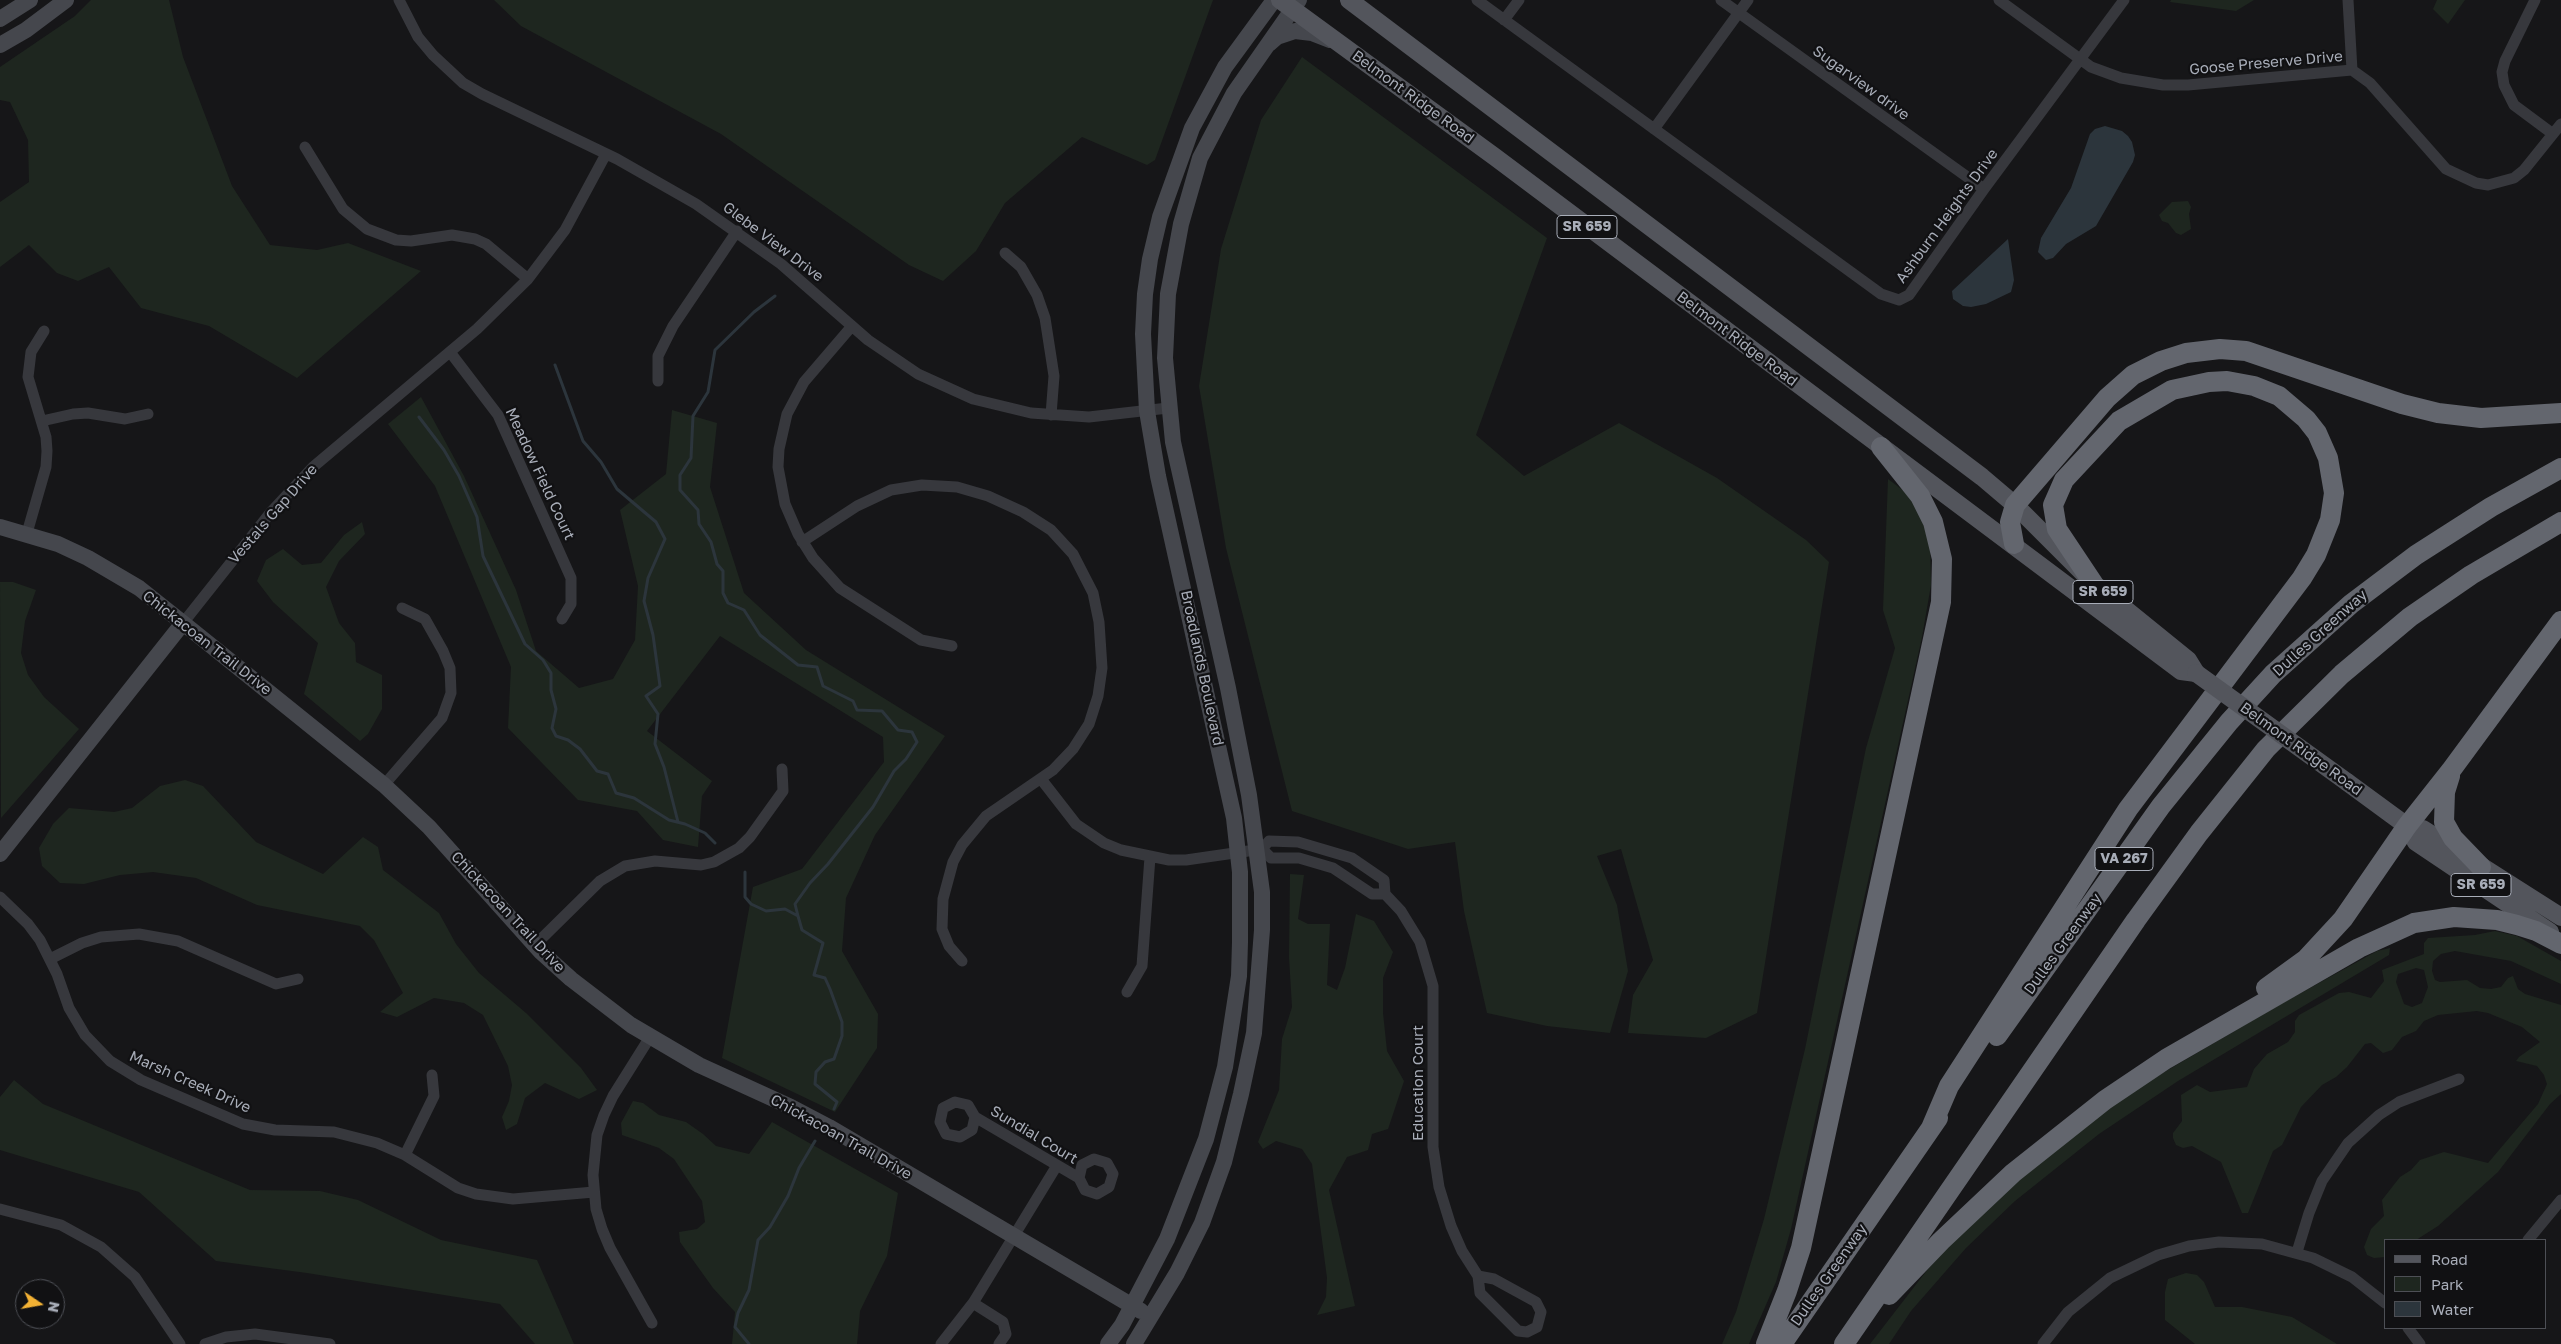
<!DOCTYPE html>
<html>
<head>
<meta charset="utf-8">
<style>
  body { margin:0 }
  #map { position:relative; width:2561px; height:1344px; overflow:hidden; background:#161618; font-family:"Golos Text",sans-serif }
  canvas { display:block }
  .legend { position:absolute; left:2384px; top:1239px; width:162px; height:90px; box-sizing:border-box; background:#111113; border:1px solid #4d4f55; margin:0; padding:6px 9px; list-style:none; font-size:15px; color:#a8adb8 }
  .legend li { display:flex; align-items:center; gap:10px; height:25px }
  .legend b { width:25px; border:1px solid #4d4f55 }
  .north { position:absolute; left:15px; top:1279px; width:50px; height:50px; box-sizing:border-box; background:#111113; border:1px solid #4d4f55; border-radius:50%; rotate:102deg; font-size:14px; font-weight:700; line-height:20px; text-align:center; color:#a8adb8 }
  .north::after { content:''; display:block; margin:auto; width:18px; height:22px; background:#f2b134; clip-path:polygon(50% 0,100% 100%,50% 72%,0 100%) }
</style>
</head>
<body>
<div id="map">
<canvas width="2561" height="1344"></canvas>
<ul class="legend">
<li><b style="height:6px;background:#53555c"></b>Road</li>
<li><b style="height:14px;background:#1e261f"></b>Park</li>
<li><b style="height:14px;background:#2c353c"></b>Water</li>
</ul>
<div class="north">N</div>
</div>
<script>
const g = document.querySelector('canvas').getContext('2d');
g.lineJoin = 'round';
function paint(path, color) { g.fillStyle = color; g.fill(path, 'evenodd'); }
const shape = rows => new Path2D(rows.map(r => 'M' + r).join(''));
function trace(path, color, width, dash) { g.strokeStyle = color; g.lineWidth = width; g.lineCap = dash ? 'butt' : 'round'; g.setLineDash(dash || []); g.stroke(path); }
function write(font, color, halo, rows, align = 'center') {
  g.font = font + ' "Golos Text",sans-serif'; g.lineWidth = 4.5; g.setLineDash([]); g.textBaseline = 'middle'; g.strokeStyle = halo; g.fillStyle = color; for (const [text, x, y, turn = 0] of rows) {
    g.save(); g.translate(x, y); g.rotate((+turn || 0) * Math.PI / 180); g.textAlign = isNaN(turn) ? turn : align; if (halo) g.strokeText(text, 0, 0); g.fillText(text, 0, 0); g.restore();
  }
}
const green = shape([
  [91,0,169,0,183,57,232,186,270,245,317,250,348,243,421,271,297,378,209,326,141,308,109,267,78,281,57,273,29,245,0,267,0,202,29,182,28,140,10,102,0,100,0,67,75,16],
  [494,0,1213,0,1155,160,1147,165,1082,137,1005,203,976,251,943,281,909,265,721,134,521,26],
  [2171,0,2254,0,2236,11,2170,2],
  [2437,0,2465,0,2448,24,2433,9],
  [1302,57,1547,238,1476,435,1524,476,1619,423,1717,478,1806,540,1829,562,1757,1013,1706,1038,1628,1033,1633,995,1653,960,1621,849,1597,856,1617,905,1628,971,1610,1033,1547,1026,1487,1013,1464,911,1455,842,1408,849,1292,811,1226,548,1199,386,1221,249,1261,120],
  [2188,201,2191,207,2189,214,2191,229,2181,235,2176,233,2168,223,2162,221,2159,215,2172,202],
  [421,397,464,476,516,590,536,651,579,688,613,679,635,640,638,586,620,510,666,474,672,410,717,423,710,487,744,593,806,650,945,736,875,835,846,898,842,951,878,1014,877,1048,835,1112,722,1058,753,887,802,869,884,762,883,737,720,636,647,731,712,781,702,796,698,847,663,840,637,811,578,800,508,728,511,667,435,486,388,424],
  [1888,479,1916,500,1930,537,1931,585,1922,637,1791,1229,1776,1282,1751,1339,1749,1344,1722,1344,1736,1312,1764,1219,1805,1049,1866,748,1895,648,1883,610],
  [362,522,365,534,339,561,326,587,339,623,355,643,356,662,382,675,382,709,368,734,360,741,304,694,318,643,273,602,257,581,266,560,283,549,302,565,321,563,344,535],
  [0,582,13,582,36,590,25,621,21,653,28,675,44,697,79,729,1,818],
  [185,780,203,786,256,842,323,874,363,837,378,847,383,870,439,913,456,944,479,973,526,1013,581,1068,597,1090,579,1099,545,1083,525,1098,517,1124,506,1130,502,1117,509,1101,512,1085,508,1066,483,1015,464,1003,434,998,397,1017,380,1012,403,993,374,940,360,926,257,905,196,878,153,872,120,875,84,884,60,883,42,866,39,848,53,824,69,808,114,812,132,808,160,786],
  [1290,874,1304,875,1298,919,1308,924,1330,924,1327,985,1337,990,1345,968,1356,914,1374,921,1393,952,1383,978,1383,1013,1387,1051,1404,1081,1388,1129,1372,1134,1368,1150,1347,1157,1329,1190,1355,1306,1317,1315,1326,1297,1327,1278,1312,1164,1302,1149,1276,1141,1263,1149,1258,1142,1279,1090,1282,1039,1292,1007,1289,957],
  [2495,931,2517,936,2561,961,2561,984,2511,961,2455,951,2441,954,2433,961,2432,971,2435,980,2440,982,2467,980,2480,988,2491,989,2501,987,2508,978,2513,976,2518,989,2525,994,2561,1005,2561,1094,2550,1104,2498,1172,2438,1226,2416,1240,2385,1240,2385,1257,2374,1258,2367,1255,2364,1247,2371,1229,2384,1216,2382,1200,2400,1177,2411,1170,2420,1160,2444,1152,2488,1163,2538,1104,2547,1084,2544,1075,2537,1066,2516,1061,2519,1057,2540,1042,2522,1027,2488,1013,2477,1011,2438,1015,2424,1021,2416,1031,2402,1037,2392,1050,2383,1053,2371,1043,2365,1044,2347,1067,2336,1077,2322,1085,2301,1107,2282,1145,2273,1151,2248,1213,2242,1213,2221,1162,2192,1146,2183,1148,2176,1145,2173,1138,2173,1133,2182,1121,2181,1095,2197,1085,2210,1092,2247,1087,2254,1069,2267,1054,2288,1042,2295,1032,2295,1021,2299,1015,2339,993,2349,992,2371,998,2384,981,2382,970,2424,954,2424,943,2428,938,2475,935],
  [2416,968,2424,970,2428,987,2422,1003,2412,1007,2404,1004,2396,982,2398,974],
  [2390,948,2389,955,2178,1081,2099,1134,2015,1201,1966,1248,1911,1311,1889,1344,1870,1344,1928,1269,1974,1220,2034,1164,2108,1105,2279,1005,2377,951],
  [14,1080,43,1104,250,1190,320,1191,358,1200,441,1240,537,1260,574,1344,535,1344,500,1304,307,1273,216,1261,139,1192,0,1150,0,1097],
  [633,1101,643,1103,659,1115,686,1122,703,1134,716,1146,749,1154,772,1122,898,1193,887,1256,860,1311,857,1344,732,1344,735,1312,713,1288,680,1242,679,1232,697,1229,705,1222,702,1201,674,1159,659,1148,622,1135,621,1123],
  [2186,1273,2197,1275,2204,1282,2215,1307,2242,1307,2292,1317,2337,1344,2195,1344,2165,1320,2165,1292,2168,1279]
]);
const water = shape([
  [2105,126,2122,131,2128,136,2132,142,2135,155,2133,162,2096,226,2066,244,2053,258,2046,260,2038,252,2041,238,2071,188,2090,134,2095,129],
  [2008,239,2014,280,2011,292,1986,304,1971,307,1963,306,1953,299,1952,291]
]);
const stream = shape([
  [775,296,754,312,715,350,708,392,693,416,691,458,680,475,680,490,698,510,699,524,711,542,717,564,723,571,723,593,728,603,744,610,760,635,798,665,817,667,823,686,853,701,857,710,882,711,898,730,912,732,917,742,906,759,894,771,873,807,828,864,810,883,795,904,798,916],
  [555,365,583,441,601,462,617,489,656,522,665,539,648,578,644,601,653,635,660,686,646,696,658,714,655,744,664,767,678,822],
  [419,417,444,450,459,476,477,517,483,556,525,644,543,660,551,673,551,690,556,709,552,728,556,736,568,740,580,749,597,771,608,774,616,793,634,798,669,820,685,824,705,833,715,843],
  [745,872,745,897,751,904,766,911,785,909,798,916,802,930,823,943,814,975,825,978,830,989,842,1022,842,1036,834,1059,825,1062,816,1072,815,1084,837,1102,834,1109],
  [749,1344,735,1327,738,1313,749,1290,758,1240,770,1227,788,1196,799,1168,815,1141]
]);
const street = shape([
  [399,0,418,37,433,55,463,83,482,94,617,159,696,204,781,264,868,340,918,374,973,399,1031,413,1089,417,1168,408],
  [1477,0,1881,294,1899,300,1909,295,1984,189,2124,0],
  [1721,0,1984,189],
  [1999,0,2091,67,2121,78,2163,85,2188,85,2352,70,2370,83,2446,169,2476,183,2488,185,2514,178,2524,170,2561,124],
  [2348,0,2352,70],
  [2535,0,2505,61,2502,72,2504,85,2514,105,2553,134],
  [1504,20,1519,0],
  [1654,129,1748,0],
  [305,147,343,209,367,229,396,240,411,241,452,235,475,239,486,244,528,279],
  [1005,253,1021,267,1037,295,1045,318,1054,376,1051,415],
  [852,326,804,382,787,414,779,449,778,467,785,504,798,534,813,558,840,588,921,640,952,646],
  [450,352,498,415,571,578,571,604,562,619],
  [658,381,658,356,673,326,737,231],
  [42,421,73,414,88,413,125,419,148,414],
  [27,533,46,467,47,451,46,437,28,377,31,352,44,331],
  [802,542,857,506,891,490,922,485,957,487,988,496,1023,512,1051,530,1073,554,1093,593,1099,622,1102,668,1098,696,1089,724,1073,749,1053,770,986,816,962,845,953,862,943,899,942,929,949,946,962,961],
  [183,623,271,512,313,467,477,329,528,279,565,230,606,154],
  [1041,779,1076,824,1104,843,1121,850,1169,860,1186,860,1262,849],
  [384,785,442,718,451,693,450,668,443,651,425,619,402,608],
  [1269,841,1298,842,1352,858,1384,880,1385,894,1372,894,1333,868,1299,858,1271,858,1262,849,1269,841],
  [1385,894,1401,911,1420,942,1433,986,1433,1147,1439,1187,1451,1226,1462,1251,1478,1276,1480,1293,1518,1331,1527,1332,1537,1327,1541,1312,1536,1302,1494,1279,1478,1276],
  [0,897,28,924,40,940,57,974,69,1008,85,1035,110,1061,141,1080,243,1124,275,1130,334,1132,377,1143,405,1155,458,1188,476,1194,513,1199,594,1192],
  [535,945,600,881,625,866,655,861,701,865,714,862,739,848,750,837,783,791,782,769],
  [50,959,82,943,101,937,139,934,178,941,276,984,298,979],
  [1127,992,1142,966,1150,857],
  [650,1037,613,1096,604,1115,597,1135,593,1175,596,1209,602,1229,610,1248,652,1323],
  [975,1117,972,1130,960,1137,946,1134,940,1122,943,1108,955,1102,968,1105,975,1117,1079,1178,1085,1190,1097,1194,1109,1187,1113,1174,1107,1163,1094,1159,1082,1165,1079,1178],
  [405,1155,434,1096,432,1075],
  [0,1209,61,1225,101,1247,135,1277,180,1344],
  [2528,1240,2561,1200],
  [2297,1252,2309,1213,2322,1181,2348,1143,2379,1115,2399,1102,2459,1079],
  [973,1303,1056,1167],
  [2408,1328,2420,1344],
  [205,1344,226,1337,255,1334,330,1344],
  [941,1344,973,1303,1003,1322,1006,1334,999,1344],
  [2043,1344,2068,1312,2110,1278,2158,1255,2189,1246,2219,1242,2262,1244,2313,1258,2352,1277,2385,1303]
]);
const secondary = shape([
  [0,19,30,0],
  [1269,44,1277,37,1295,31,1312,33,1330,40],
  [0,45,26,30,66,0],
  [0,527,58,544,88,558,139,588,183,623,384,785,429,827,540,951,571,979,631,1025,699,1065,791,1107,829,1127,1141,1311],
  [0,854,183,623],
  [1108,1344,1122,1325,1167,1239,1206,1139,1225,1067,1239,976,1240,942,1240,872,1234,818,1158,476,1147,411,1143,334,1145,294,1150,259,1160,217,1192,128,1225,67,1274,0],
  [1134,1344,1177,1273,1202,1223,1224,1162,1241,1094,1254,1033,1262,930,1262,892,1249,795,1228,688,1173,442,1165,358,1168,294,1181,224,1200,158,1234,93,1299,0]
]);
const primary = shape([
  [1280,0,1495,157,2181,671,2196,673],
  [1349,0,1982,477,2015,505,2093,583,2188,660,2196,673],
  [2347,782,2407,826,2416,842,2550,932],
  [2407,826,2423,829,2561,917]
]);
const highway = shape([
  [2014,544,2010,522,2015,505,2107,398,2133,375,2161,361,2186,353,2220,349,2246,351,2402,404,2438,413,2481,418,2561,413],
  [2450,776,2445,792,2444,822,2453,838,2481,867],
  [2266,988,2306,959,2343,919,2407,826,2452,769,2561,621],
  [1997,1036,2161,806,2229,722,2273,674,2351,604,2416,555,2491,507,2561,468],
  [1931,1128,1949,1086,2128,809,2302,578,2316,555,2330,520,2334,493,2328,458,2317,433,2306,419,2279,396,2254,386,2227,381,2209,382,2172,390,2119,421,2064,480,2053,505,2057,529,2093,583],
  [1889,1295,1941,1241,2013,1173,2105,1100,2166,1059,2359,948,2414,923,2454,917,2497,920,2517,925,2536,931,2561,944],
  [1766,1344,1787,1291,1801,1248,1941,602,1942,559,1933,522,1920,496,1881,447],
  [1782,1344,1938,1118],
  [1844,1344,2136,920,2199,833,2266,749,2342,674,2410,617,2471,575,2561,522]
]);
const primaryBridge = shape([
  [2196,673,2347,782]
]);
const shields = [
  [1587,227,60],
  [2103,592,60],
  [2124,859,58],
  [2481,885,60]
];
const shieldNames = [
  ["SR 659",1587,227],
  ["SR 659",2103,592],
  ["VA 267",2124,859],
  ["SR 659",2481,885]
];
const streetNames = [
  ["Goose Preserve Drive",2266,63,-5],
  ["Sugarview drive",1861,83,36],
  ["Belmont Ridge Road",1413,97,36],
  ["Ashburn Heights Drive",1947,216,-54],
  ["Glebe View Drive",773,242,37],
  ["Belmont Ridge Road",1737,339,37],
  ["Meadow Field Court",540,474,65],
  ["Vestals Gap Drive",273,514,-49],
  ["Dulles Greenway",2320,633,-42],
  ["Chickacoan Trail Drive",207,643,38],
  ["Broadlands Boulevard",1202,668,78],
  ["Belmont Ridge Road",2301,749,36],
  ["Chickacoan Trail Drive",508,912,47],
  ["Dulles Greenway",2063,944,-54],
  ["Marsh Creek Drive",190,1082,24],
  ["Education Court",1418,1083,-90],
  ["Sundial Court",1034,1135,31],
  ["Chickacoan Trail Drive",841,1137,29],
  ["Dulles Greenway",1829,1275,-55]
];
paint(green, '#1e261f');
paint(water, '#2c353c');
trace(stream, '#2c353c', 3);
trace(street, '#37383d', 11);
trace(secondary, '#45474d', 16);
trace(primary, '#53555c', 18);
trace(highway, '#63666e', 20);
trace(primaryBridge, '#53555c', 18);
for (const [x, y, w] of shields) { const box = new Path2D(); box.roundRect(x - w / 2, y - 11.5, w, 23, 4); g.fillStyle = '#111113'; g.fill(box); trace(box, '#a8adb8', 1); }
write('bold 14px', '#a8adb8', null, shieldNames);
write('15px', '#a8adb8', '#111113', streetNames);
</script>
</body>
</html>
